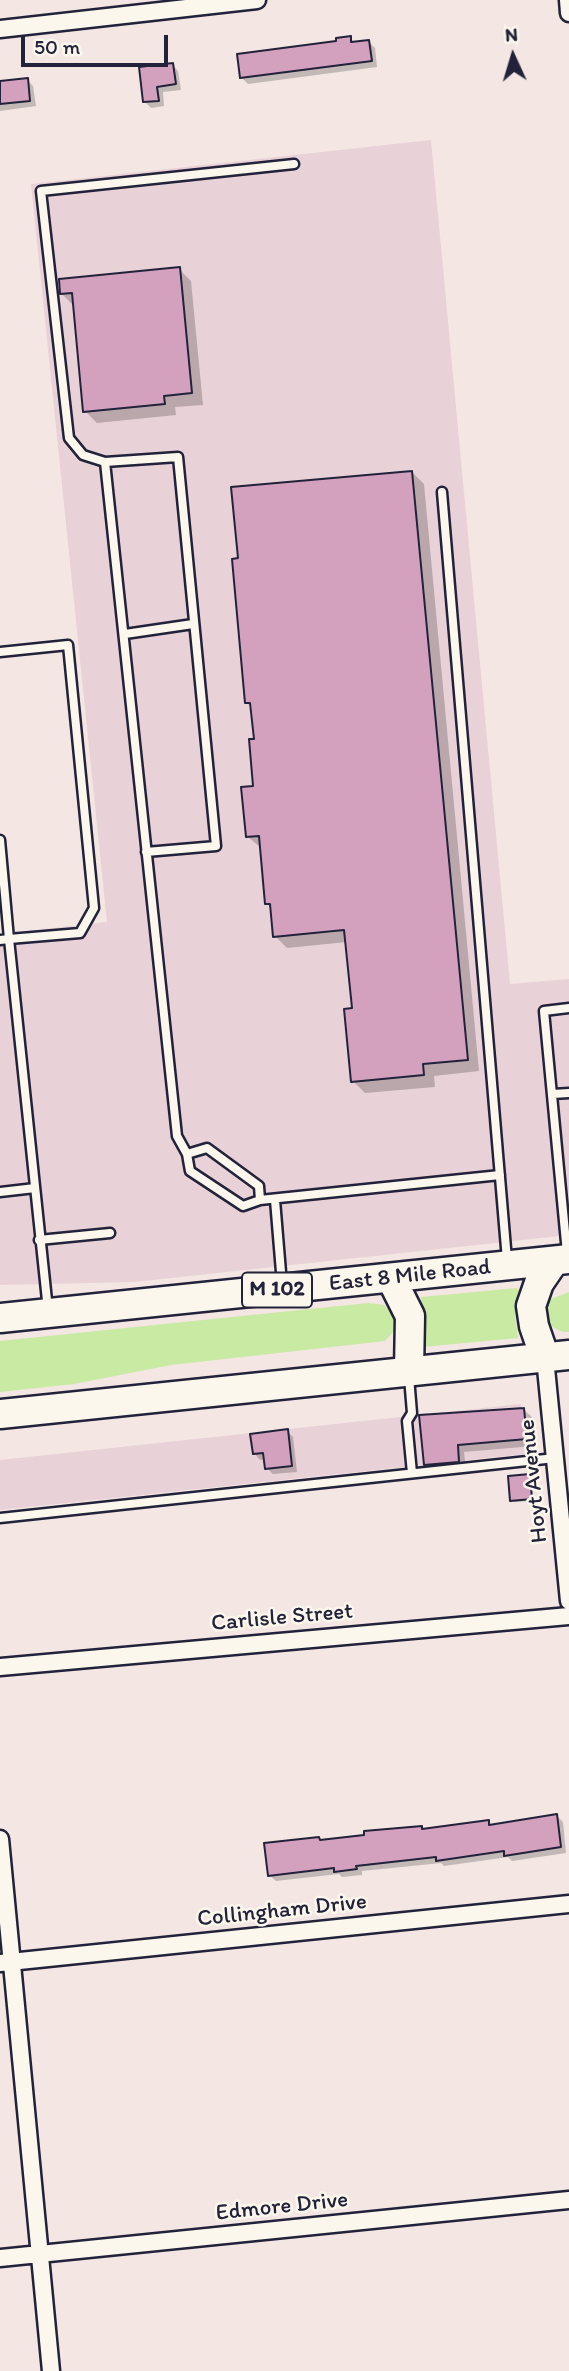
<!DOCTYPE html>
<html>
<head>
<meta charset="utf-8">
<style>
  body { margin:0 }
  #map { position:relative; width:569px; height:2371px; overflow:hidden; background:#f3e6e3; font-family:Itim,sans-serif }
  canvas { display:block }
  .north { position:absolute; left:478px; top:21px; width:70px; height:70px; -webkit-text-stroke:5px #fbf7ec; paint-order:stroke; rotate:356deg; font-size:19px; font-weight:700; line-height:28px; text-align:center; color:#22223b }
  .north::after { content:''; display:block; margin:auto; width:24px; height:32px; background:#22223b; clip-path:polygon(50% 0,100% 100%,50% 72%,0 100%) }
  .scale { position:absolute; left:21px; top:35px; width:147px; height:32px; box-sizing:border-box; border:4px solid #22223b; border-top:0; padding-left:9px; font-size:21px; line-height:24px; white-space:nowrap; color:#22223b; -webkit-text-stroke:5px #fbf7ec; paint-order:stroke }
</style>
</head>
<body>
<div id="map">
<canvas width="569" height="2371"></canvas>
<div class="north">N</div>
<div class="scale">50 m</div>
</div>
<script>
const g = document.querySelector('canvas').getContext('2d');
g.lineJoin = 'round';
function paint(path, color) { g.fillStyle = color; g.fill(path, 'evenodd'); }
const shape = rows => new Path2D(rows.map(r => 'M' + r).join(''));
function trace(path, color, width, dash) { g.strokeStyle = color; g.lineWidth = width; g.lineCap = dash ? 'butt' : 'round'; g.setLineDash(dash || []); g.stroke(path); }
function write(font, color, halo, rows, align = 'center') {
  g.font = font + ' Itim,sans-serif'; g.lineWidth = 5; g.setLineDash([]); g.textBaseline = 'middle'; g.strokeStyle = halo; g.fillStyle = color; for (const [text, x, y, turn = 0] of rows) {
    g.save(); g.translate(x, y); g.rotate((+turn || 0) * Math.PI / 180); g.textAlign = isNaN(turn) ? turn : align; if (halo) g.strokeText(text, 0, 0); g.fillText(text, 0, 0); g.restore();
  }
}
const built = shape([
  [431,140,510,984,569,979,569,1235,134,1282,0,1285,0,934,107,922,31,184],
  [521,1404,527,1454,0,1510,0,1460]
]);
const green = shape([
  [517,1288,519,1291,515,1315,518,1338,422,1347,426,1329,421,1297],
  [569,1292,569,1332,563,1332,550,1326,545,1308,551,1299],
  [368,1303,384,1305,394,1317,394,1331,385,1341,171,1365,74,1384,0,1392,0,1341]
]);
const shadow = shape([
  [350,38,355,43,369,42,375,48,377,67,248,84,241,77],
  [172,64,178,71,181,90,163,92,164,106,151,108,145,102],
  [27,80,33,86,36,106,0,111,0,83],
  [179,269,191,281,203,405,175,407,176,415,97,423,85,411,74,306,62,294],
  [412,472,424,484,479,1071,434,1076,435,1087,365,1093,353,1081,354,1010,347,942,287,948,275,936,272,909,267,903,261,848,247,836,255,788,256,741,253,708,247,703],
  [524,1410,532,1417,534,1446,464,1452,466,1469,434,1472,426,1464,421,1417],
  [287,1431,293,1437,297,1472,273,1474,267,1468,266,1459,260,1460,254,1453],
  [530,1476,534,1501,514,1502,511,1500],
  [557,1816,563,1822,566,1853,512,1861,508,1857,444,1866,441,1863,362,1871,362,1875,342,1877,339,1874,276,1881,269,1875,319,1838,322,1842,488,1822,492,1826]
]);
const building = shape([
  [351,36,351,42,369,40,372,61,240,78,237,54,336,41,336,38,351,36],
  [173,63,176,84,157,87,159,101,143,102,139,67,173,63],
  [28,78,30,101,0,104,0,81,28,78],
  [180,267,192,393,164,396,165,404,83,412,72,293,60,294,59,279,180,267],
  [412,471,468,1060,423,1064,424,1075,351,1082,344,1009,352,1008,344,930,273,937,270,904,265,904,259,836,246,837,241,787,253,786,249,739,254,739,250,703,245,703,232,559,238,558,231,487,412,471],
  [524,1408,527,1439,458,1445,459,1462,424,1465,419,1415,524,1408],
  [288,1429,292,1466,265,1469,263,1453,253,1454,250,1434,288,1429],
  [530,1474,532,1499,510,1501,508,1476,530,1474],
  [557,1814,561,1847,504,1856,504,1851,436,1861,436,1857,356,1866,357,1869,334,1872,334,1868,268,1876,264,1843,319,1837,320,1840,364,1835,364,1831,422,1826,422,1829,489,1820,489,1825,557,1814]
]);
const lane = shape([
  [105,462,177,1136,187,1154,190,1171,243,1206,260,1200,500,1175],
  [442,492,507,1260],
  [125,634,193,624],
  [0,652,68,645,94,908,80,933,9,939,0,840],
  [146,852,216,846,178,457,105,462,83,455,69,438,41,191,294,164],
  [0,940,9,939,48,1310],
  [553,1094,569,1093],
  [187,1154,207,1148,259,1186,260,1200],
  [0,1192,35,1188],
  [275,1200,282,1284],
  [39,1240,110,1233],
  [567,1253,544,1011,569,1008],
  [409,1377,412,1413,407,1421,412,1473],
  [0,1518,555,1458]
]);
const street = shape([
  [568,0,569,13],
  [0,29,257,0],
  [545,1358,569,1601],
  [0,1667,569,1616],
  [0,1839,51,2371],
  [0,1963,569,1904],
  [0,2258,569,2200]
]);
const highway = shape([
  [391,1278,410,1316,409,1371],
  [0,1318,569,1259],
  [545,1358,534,1326,531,1306,539,1283,554,1261],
  [0,1414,569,1355]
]);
const shields = [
  [277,1290,70]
];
const shieldNames = [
  ["M 102",277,1290]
];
const streetNames = [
  ["East 8 Mile Road",410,1276,-6],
  ["Hoyt Avenue",534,1481,-96],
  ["Carlisle Street",282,1618,-5],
  ["Collingham Drive",282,1911,-6],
  ["Edmore Drive",282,2207,-6]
];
paint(built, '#e9d1d8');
paint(green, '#c8eaa3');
paint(shadow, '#0003');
paint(building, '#d3a1bd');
trace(building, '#22223b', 2);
trace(lane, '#22223b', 13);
trace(street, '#22223b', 21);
trace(highway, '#22223b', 33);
trace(lane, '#fbf7ec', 8);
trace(street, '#fbf7ec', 16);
trace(highway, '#fbf7ec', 28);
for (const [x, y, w] of shields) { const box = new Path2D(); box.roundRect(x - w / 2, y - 17.5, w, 35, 5); g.fillStyle = '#fbf7ec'; g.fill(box); trace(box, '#22223b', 2); }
write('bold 21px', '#22223b', null, shieldNames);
write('23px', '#22223b', '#fbf7ec', streetNames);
</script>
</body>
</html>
